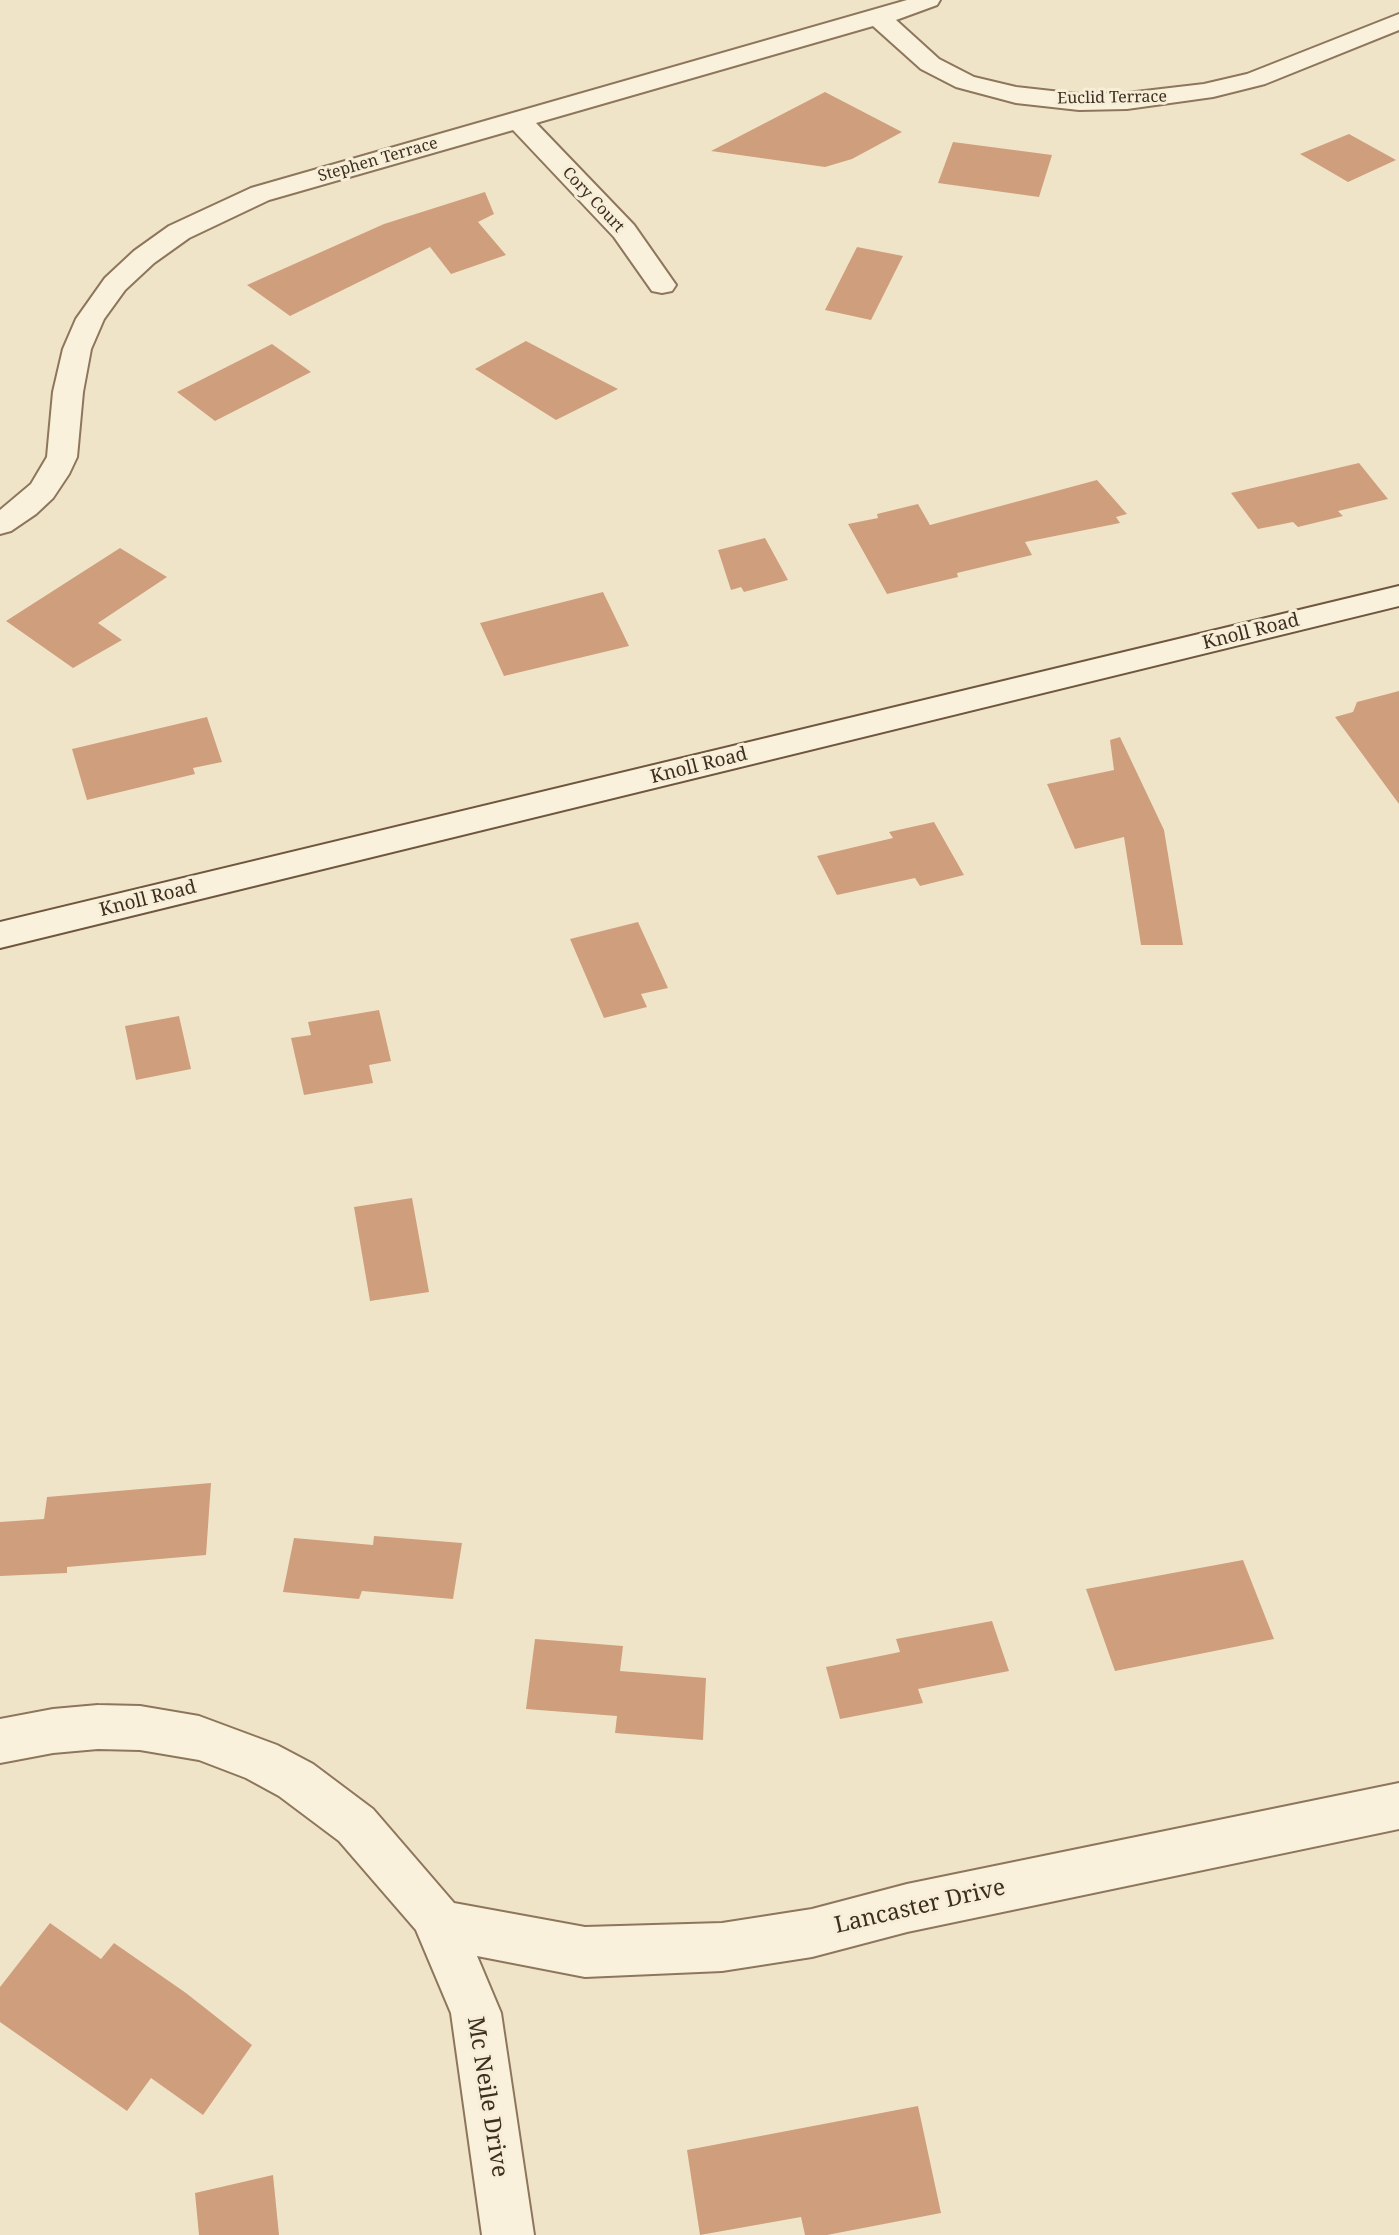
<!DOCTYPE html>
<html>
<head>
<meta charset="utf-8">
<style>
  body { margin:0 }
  canvas { display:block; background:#f0e4c8 }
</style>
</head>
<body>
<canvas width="1399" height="2235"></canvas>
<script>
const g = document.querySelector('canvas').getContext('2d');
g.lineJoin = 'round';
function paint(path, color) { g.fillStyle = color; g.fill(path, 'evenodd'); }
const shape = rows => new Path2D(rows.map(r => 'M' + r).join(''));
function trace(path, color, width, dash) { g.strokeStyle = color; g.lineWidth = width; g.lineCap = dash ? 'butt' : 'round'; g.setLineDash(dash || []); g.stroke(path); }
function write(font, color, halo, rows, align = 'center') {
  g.font = font + ' "Noto Serif",serif'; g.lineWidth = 6; g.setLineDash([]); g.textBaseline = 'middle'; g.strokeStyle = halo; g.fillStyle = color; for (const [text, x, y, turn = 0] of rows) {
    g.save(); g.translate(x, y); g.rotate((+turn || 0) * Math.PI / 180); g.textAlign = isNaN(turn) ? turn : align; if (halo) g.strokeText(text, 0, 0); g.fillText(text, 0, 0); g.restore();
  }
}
const building = shape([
  [825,92,902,132,852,159,825,167,711,151],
  [1349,134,1396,160,1348,182,1300,154],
  [953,142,1052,155,1039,197,938,183],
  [485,192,494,214,478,222,506,255,451,274,430,247,290,316,247,285,384,224],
  [857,247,903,256,871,320,825,310],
  [526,341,581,370,618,389,556,420,475,369],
  [272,344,311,372,215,421,177,392],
  [1359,463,1388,499,1338,511,1343,516,1298,527,1293,522,1258,529,1231,493],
  [1097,480,1127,514,1116,517,1120,523,1025,542,1032,555,957,573,958,577,887,594,848,524,878,518,877,514,918,504,930,525],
  [765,538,788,580,744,592,741,587,731,590,718,550],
  [120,548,167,577,98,623,122,640,73,668,6,621],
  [603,592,629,646,504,676,480,623],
  [1399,691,1399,804,1335,717,1353,712,1357,702],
  [207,717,222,762,193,768,195,774,87,800,72,749],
  [1120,737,1164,830,1183,945,1141,945,1124,837,1075,849,1047,784,1114,770,1110,740],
  [934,822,964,875,920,886,915,878,837,895,817,856,893,838,889,832],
  [638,922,668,988,641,994,647,1007,604,1018,570,939],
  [379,1010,391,1061,369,1065,373,1083,304,1095,291,1038,311,1035,308,1022],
  [179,1016,191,1069,136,1080,125,1026],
  [412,1198,429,1292,370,1301,354,1207],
  [211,1483,206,1555,67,1567,67,1573,0,1576,0,1522,44,1519,47,1497],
  [374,1536,462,1543,453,1599,362,1591,359,1599,283,1592,294,1538,373,1545],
  [1243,1560,1274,1639,1115,1671,1086,1589],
  [992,1621,1009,1671,918,1689,923,1703,840,1719,826,1667,900,1652,896,1639],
  [535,1639,623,1646,620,1671,706,1678,703,1740,615,1733,617,1716,526,1709],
  [50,1923,101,1959,114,1943,186,1993,252,2045,203,2115,151,2078,127,2111,0,2022,0,1987],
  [918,2106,941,2213,827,2235,805,2235,801,2217,700,2235,687,2150],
  [273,2175,279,2235,199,2235,195,2193]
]);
const street = shape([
  [907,0,940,0,937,5,896,20,939,59,974,77,1016,87,1079,94,1127,93,1204,84,1247,74,1399,14,1399,30,1265,84,1213,97,1127,109,1079,110,1016,103,956,87,921,69,873,26,536,123,634,225,676,285,672,291,662,293,652,291,614,237,513,130,269,200,189,238,154,263,125,290,104,319,91,349,83,392,77,457,69,474,53,498,36,514,11,531,0,534,0,510,31,484,47,457,53,392,63,349,76,319,105,278,134,251,169,226,251,188,907,0],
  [98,1705,140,1706,199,1716,277,1745,313,1764,373,1809,454,1903,585,1927,722,1923,812,1909,907,1884,1399,1783,1399,1829,907,1932,812,1957,722,1971,585,1977,477,1956,501,2013,534,2235,482,2235,451,2013,416,1930,339,1841,279,1796,246,1778,199,1760,140,1750,98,1749,53,1753,0,1763,0,1719,53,1709,98,1705]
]);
const secondary = shape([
  [1399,586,1399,606,0,948,0,922,1399,586]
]);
const farStreetnames = [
  ["Euclid Terrace",1112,98,-1],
  ["Stephen Terrace",378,160,-16],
  ["Cory Court",593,200,47]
];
const streetNames = [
  ["Knoll Road",1251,632,-14],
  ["Knoll Road",699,766,-14],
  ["Knoll Road",148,899,-14]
];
const nearStreetnames = [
  ["Lancaster Drive",920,1907,-13],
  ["Mc Neile Drive",487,2097,81]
];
paint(building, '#cf9f7d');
trace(street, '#8d765c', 4);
trace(secondary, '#6f573f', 4);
paint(street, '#faf1dc');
paint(secondary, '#faf1dc');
write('16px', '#3d2e20', '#f7eed8', farStreetnames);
write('19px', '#3d2e20', '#f7eed8', streetNames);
write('23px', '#3d2e20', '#f7eed8', nearStreetnames);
</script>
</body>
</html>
